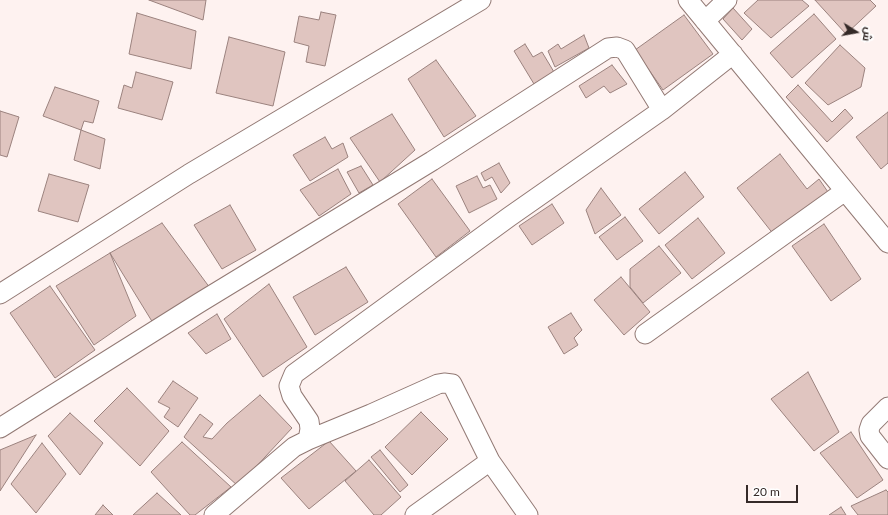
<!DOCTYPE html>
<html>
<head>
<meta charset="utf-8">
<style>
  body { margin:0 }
  #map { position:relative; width:888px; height:515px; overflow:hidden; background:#fef2f0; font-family:Lato,Cairo,sans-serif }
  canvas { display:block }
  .north { position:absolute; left:836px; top:12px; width:40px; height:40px; -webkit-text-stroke:3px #fff; paint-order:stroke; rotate:101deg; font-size:11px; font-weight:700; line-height:16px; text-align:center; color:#352a28 }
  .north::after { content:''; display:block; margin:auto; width:14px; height:18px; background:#352a28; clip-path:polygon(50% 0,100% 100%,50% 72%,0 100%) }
  .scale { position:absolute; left:746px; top:485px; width:52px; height:18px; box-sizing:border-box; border:2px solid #352a28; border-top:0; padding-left:5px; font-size:12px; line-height:14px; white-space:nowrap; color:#352a28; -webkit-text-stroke:3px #fff; paint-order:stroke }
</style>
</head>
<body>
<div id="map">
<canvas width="888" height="515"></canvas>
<div class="north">ش</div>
<div class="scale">20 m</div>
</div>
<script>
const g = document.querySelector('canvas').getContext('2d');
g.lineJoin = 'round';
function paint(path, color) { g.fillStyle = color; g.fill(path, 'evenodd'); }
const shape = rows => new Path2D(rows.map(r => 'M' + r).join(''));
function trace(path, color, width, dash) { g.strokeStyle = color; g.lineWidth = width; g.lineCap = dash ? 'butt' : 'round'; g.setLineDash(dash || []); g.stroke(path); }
const building = shape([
  [149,0,206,0,203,20,149,0],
  [758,0,802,0,809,6,771,38,744,13,758,0],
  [815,0,870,0,876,6,846,34,815,0],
  [733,8,752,29,742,40,723,19,733,8],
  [321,12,336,15,325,66,306,62,309,46,294,42,299,16,319,20,321,12],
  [137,13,196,31,191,69,129,54,137,13],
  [814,14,836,39,792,78,770,53,814,14],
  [684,15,713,54,663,90,635,50,684,15],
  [584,35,589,48,555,67,548,51,558,44,561,49,584,35],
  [229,37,285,52,273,106,216,93,229,37],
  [525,44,533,57,542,52,554,72,534,84,514,51,525,44],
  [840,45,865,68,861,87,828,105,805,83,840,45],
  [436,60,476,116,444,137,408,79,436,60],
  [612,65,627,84,610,93,604,86,586,98,579,86,612,65],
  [136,72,173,82,162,120,118,108,124,85,132,88,136,72],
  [798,85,832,122,845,109,853,118,827,142,786,97,798,85],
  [55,87,99,101,93,123,84,121,81,130,43,116,55,87],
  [0,111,19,117,7,157,0,155,0,111],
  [888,112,888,163,881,169,856,137,888,112],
  [392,114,415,150,380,182,350,138,392,114],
  [81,130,105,139,100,169,74,160,81,130],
  [325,137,332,149,343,143,348,157,310,181,293,155,325,137],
  [780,154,807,189,819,179,828,192,774,235,737,188,780,154],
  [499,163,510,183,501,193,492,177,485,181,481,173,499,163],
  [361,166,373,185,359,193,347,172,361,166],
  [338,169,351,194,319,216,300,190,338,169],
  [685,172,704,197,659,234,639,209,685,172],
  [49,174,89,185,78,222,38,211,49,174],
  [477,176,483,188,490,185,497,199,469,213,456,186,477,176],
  [432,179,470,231,436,257,398,204,432,179],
  [601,188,621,215,595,234,586,210,601,188],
  [552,204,564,223,532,245,519,226,552,204],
  [230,205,256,250,222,269,194,225,230,205],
  [625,217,643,241,617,260,599,237,625,217],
  [698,218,725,253,692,279,665,245,698,218],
  [162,223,210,288,153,323,110,253,162,223],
  [824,224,861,279,831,301,792,246,824,224],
  [659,246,681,273,643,303,630,287,630,269,659,246],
  [110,253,136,316,94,345,56,286,110,253],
  [346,267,368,302,315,335,293,297,346,267],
  [621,277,650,312,624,335,594,300,621,277],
  [269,284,307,347,263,377,224,319,269,284],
  [50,286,95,350,55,378,10,313,50,286],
  [571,313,582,330,574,338,578,345,564,354,548,327,571,313],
  [217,314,231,339,206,354,188,333,217,314],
  [808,372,839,432,814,451,771,399,808,372],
  [173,381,198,398,178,427,164,417,170,408,158,402,173,381],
  [127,388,169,431,140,466,94,421,127,388],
  [260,395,292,428,238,486,184,437,200,414,213,424,203,437,212,439,227,423,260,395],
  [421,412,448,439,412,475,385,447,421,412],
  [70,413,103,443,80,475,48,436,70,413],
  [851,432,883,480,857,498,820,453,851,432],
  [36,435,0,491,0,450,36,435],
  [329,441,356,471,309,509,281,478,329,441],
  [182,442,231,487,195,515,190,515,151,472,182,442],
  [42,443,66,474,36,513,11,484,42,443],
  [380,450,408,485,400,492,371,457,380,450],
  [369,460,401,497,381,515,374,515,345,481,369,460],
  [886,490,888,492,888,515,858,515,851,506,886,490],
  [157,493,181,515,133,515,157,493],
  [103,505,113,515,95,515,103,505],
  [841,507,846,515,829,515,841,507]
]);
const street = shape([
  [688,0,888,243],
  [705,21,727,0],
  [0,294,189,174,481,0],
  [645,334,845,191],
  [888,407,871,424,869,430,870,436,888,459],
  [0,428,199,303,432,161,608,48,617,47,625,50,662,110],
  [308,440,371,414,438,384,444,383,452,384,490,461,528,515],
  [214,515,294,447,308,440,310,429,309,421,292,396,289,386,294,374,509,217,662,110,733,54],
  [415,515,490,461]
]);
paint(building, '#e0c5c0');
trace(building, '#9b827e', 1);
trace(street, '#927974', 21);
trace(street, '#fff', 19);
</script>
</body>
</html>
